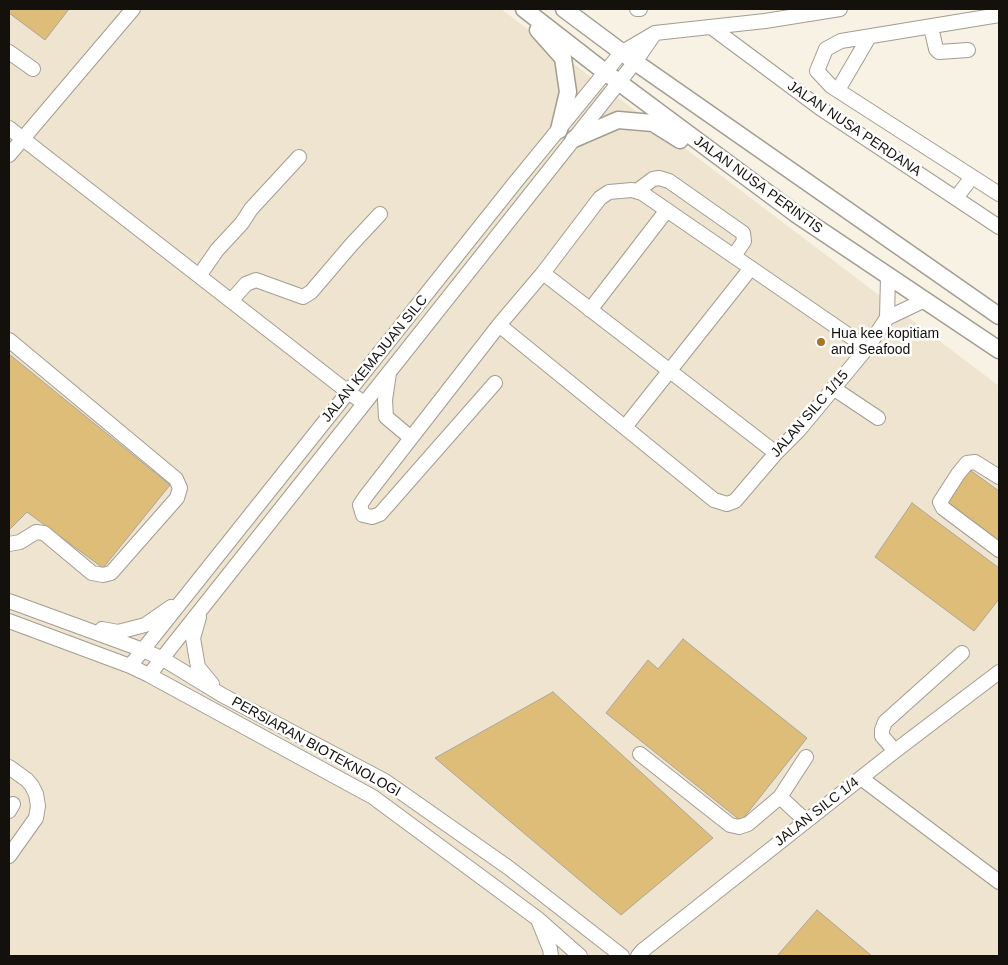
<!DOCTYPE html>
<html>
<head>
<meta charset="utf-8">
<style>
  body { margin:0 }
  #map { position:relative; width:1008px; height:965px; overflow:hidden; background:#f8f2e5; font-family:Arial,sans-serif }
  canvas { display:block }
  .frame { position:absolute; inset:0; border:10px solid #14110d; pointer-events:none }
</style>
</head>
<body>
<div id="map">
<canvas width="1008" height="965"></canvas>
<div class="frame"></div>
</div>
<script>
const g = document.querySelector('canvas').getContext('2d');
g.lineJoin = 'round';
function paint(path, color) { g.fillStyle = color; g.fill(path, 'evenodd'); }
const shape = rows => new Path2D(rows.map(r => 'M' + r).join(''));
function trace(path, color, width, dash) { g.strokeStyle = color; g.lineWidth = width; g.lineCap = dash ? 'butt' : 'round'; g.setLineDash(dash || []); g.stroke(path); }
function write(font, color, halo, rows, align = 'center') {
  g.font = font + ' Arial,sans-serif'; g.lineWidth = 5; g.setLineDash([]); g.textBaseline = 'middle'; g.strokeStyle = halo; g.fillStyle = color; for (const [text, x, y, turn = 0] of rows) {
    g.save(); g.translate(x, y); g.rotate((+turn || 0) * Math.PI / 180); g.textAlign = isNaN(turn) ? turn : align; if (halo) g.strokeText(text, 0, 0); g.fillText(text, 0, 0); g.restore();
  }
}
const built = shape([
  [9,9,501,9,999,386,999,956,9,956]
]);
const building = shape([
  [9,9,69,9,45,40,9,13,9,9],
  [9,354,170,485,103,568,27,512,9,530,9,354],
  [970,470,999,491,999,541,946,501,970,470],
  [912,503,999,568,999,599,974,631,875,557,912,503],
  [683,639,807,738,741,821,606,713,648,660,658,669,683,639],
  [553,692,713,838,621,915,435,758,553,692],
  [817,910,872,956,777,956,817,910]
]);
const minor = shape([
  [637,9,640,9],
  [999,15,841,41,826,49,817,71,831,86,999,194],
  [711,27,820,108,999,227],
  [931,27,936,49,939,52,968,50],
  [9,52,33,69],
  [838,90,869,37],
  [9,128,348,392,364,403],
  [9,155,133,9],
  [637,191,653,179,659,178,669,181,743,233,744,241,734,256],
  [956,198,972,177],
  [543,273,776,453],
  [199,276,217,250,242,223,251,209,299,157],
  [231,301,246,284,256,280,303,297,311,292,352,244,380,214],
  [590,310,667,210],
  [887,318,925,300],
  [499,325,714,500,727,504,735,501,776,453,799,430,867,348,887,318,888,276],
  [9,340,176,479,180,488,177,498,111,573,103,575,92,573,44,533,36,532,20,542,9,544],
  [389,373,385,400,386,417,411,438],
  [495,383,380,514,372,517,363,515,360,505,366,496,499,325,543,273,600,198,609,192,632,190,642,193,867,348],
  [833,388,878,418],
  [625,427,751,268],
  [999,477,975,462,967,463,958,474,940,502,943,508,999,550],
  [9,601,143,650,163,659,222,695,385,781,509,868,622,956],
  [199,617,193,638,198,667,212,684],
  [9,621,130,666,149,675,373,797,538,919,580,956],
  [102,629,118,632,145,625,171,607],
  [130,666,514,184,621,53,655,33,765,21,840,9],
  [149,675,635,62,653,36],
  [895,751,882,736,882,730,885,722,962,653],
  [640,754,730,825,739,827,748,824,780,797],
  [806,757,780,797,806,821],
  [9,767,27,780,32,786,36,794,38,806,36,818,9,856],
  [861,778,999,882],
  [9,811,13,804],
  [539,922,550,949,551,956],
  [638,956,642,951,895,751,999,672]
]);
const major = shape([
  [524,9,605,72,796,214,999,350],
  [564,9,635,62,999,316],
  [538,30,563,58,568,92,559,130],
  [574,139,618,120,653,123,680,140]
]);
const markers = [
  [821,342,5,"#a57529"]
];
const streetNames = [
  ["JALAN NUSA PERDANA",854,129,34],
  ["JALAN NUSA PERINTIS",758,185,36],
  ["JALAN KEMAJUAN SILC",375,359,-51],
  ["JALAN SILC 1/15",810,414,-49],
  ["PERSIARAN BIOTEKNOLOGI",316,747,29],
  ["JALAN SILC 1/4",817,812,-38]
];
const poiNames = [
  ["Hua kee kopitiam",831,334],
  ["and Seafood",831,350]
];
paint(built, '#eee4d0');
paint(building, '#debd79');
trace(building, '#aca69a', 1);
trace(minor, '#a39d91', 16);
trace(major, '#a39d91', 19);
trace(minor, '#fff', 14);
trace(major, '#fff', 16);
for (const [x, y, r, color] of markers) { const dot = new Path2D(); dot.arc(x, y, r, 0, 2 * Math.PI); g.fillStyle = color; g.fill(dot); trace(dot, '#fff', 2); }
write('14px', '#14110d', '#fff', streetNames);
write('14px', '#14110d', '#fff', poiNames, 'left');
</script>
</body>
</html>
